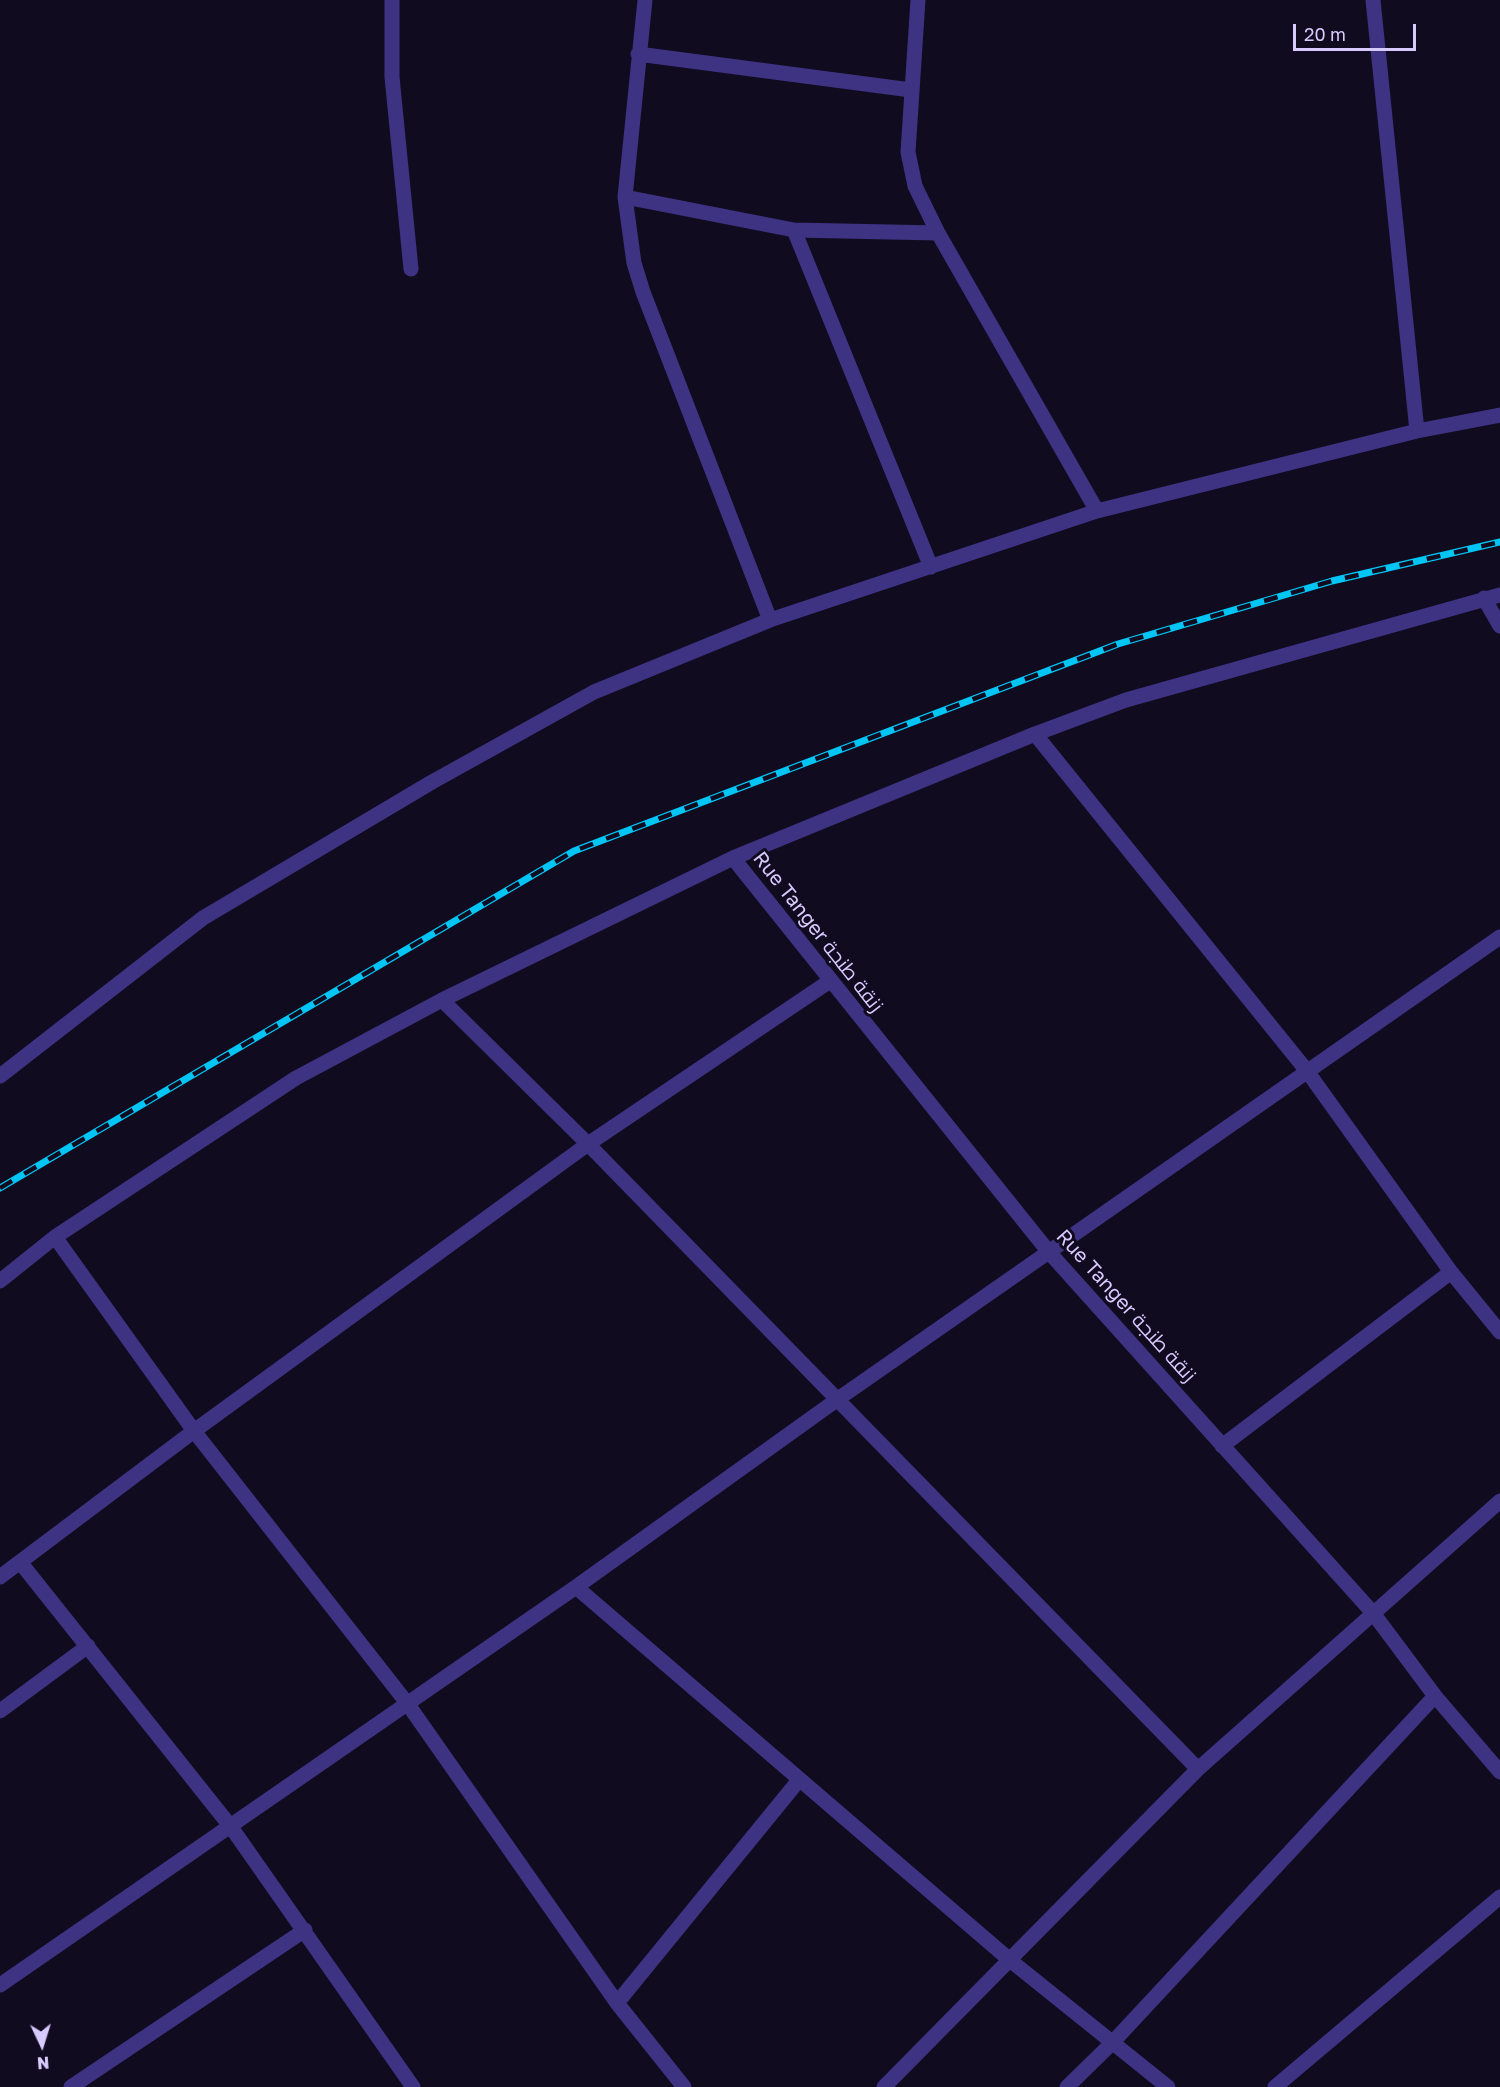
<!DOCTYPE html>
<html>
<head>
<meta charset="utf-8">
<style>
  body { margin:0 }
  #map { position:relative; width:1500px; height:2087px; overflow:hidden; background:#110b20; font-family:"Golos Text",sans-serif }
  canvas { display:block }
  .north { position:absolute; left:12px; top:2015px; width:60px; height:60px; -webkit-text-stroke:4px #110b20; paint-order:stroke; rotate:176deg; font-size:16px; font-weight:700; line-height:24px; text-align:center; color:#d6caff }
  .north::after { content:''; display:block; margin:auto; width:21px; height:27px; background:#d6caff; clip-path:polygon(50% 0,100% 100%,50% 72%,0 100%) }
  .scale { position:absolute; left:1293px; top:24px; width:123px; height:27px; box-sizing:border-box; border:3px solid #d6caff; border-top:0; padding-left:8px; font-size:18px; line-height:21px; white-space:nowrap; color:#d6caff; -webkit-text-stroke:4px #110b20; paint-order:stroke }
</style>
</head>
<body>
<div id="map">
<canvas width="1500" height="2087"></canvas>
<div class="north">N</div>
<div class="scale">20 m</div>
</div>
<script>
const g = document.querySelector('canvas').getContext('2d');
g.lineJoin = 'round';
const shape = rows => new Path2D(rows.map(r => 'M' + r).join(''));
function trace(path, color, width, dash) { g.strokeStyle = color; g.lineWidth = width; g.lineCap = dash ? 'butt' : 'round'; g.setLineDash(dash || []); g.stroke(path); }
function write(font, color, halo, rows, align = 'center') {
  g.font = font + ' "Golos Text",Cairo,sans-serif'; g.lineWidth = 6; g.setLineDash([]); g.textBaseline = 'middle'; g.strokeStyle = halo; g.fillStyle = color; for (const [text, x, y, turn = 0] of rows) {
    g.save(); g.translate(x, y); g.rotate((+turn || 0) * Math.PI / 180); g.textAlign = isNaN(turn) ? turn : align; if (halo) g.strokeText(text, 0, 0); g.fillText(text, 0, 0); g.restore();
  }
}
const minor = shape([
  [392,0,392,77,411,269],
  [645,0,625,197,634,263,643,292,770,620],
  [918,0,908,152,915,186,938,233,1097,511],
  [1373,0,1417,431],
  [638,54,911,90],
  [625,197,794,230,938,233],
  [794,230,931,567],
  [1484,598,1500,626],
  [1035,734,1307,1071,1451,1272,1500,1332],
  [733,858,1048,1251,1373,1613,1435,1696,1500,1772],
  [442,1000,588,1144,1198,1769],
  [0,1076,203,918,432,782,594,692,770,620,1097,511,1417,431,1500,415],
  [55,1237,194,1431,407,1703,617,2003,684,2087],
  [0,1281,55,1237,296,1078,442,1000,733,858,1035,734,1126,700,1500,595],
  [1222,1446,1451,1272],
  [20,1562,231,1827,413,2087],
  [0,1577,194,1431,588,1144,830,981],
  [576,1587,1011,1961,1168,2087],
  [0,1711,88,1646],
  [0,1985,576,1587,838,1399,1500,937],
  [617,2003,799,1780],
  [71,2087,305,1930],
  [884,2087,1198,1769,1500,1501],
  [1067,2087,1112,2043,1435,1696],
  [1275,2087,1500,1897]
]);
const rail = shape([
  [0,1188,574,851,1118,644,1332,581,1500,542]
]);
const streetNames = [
  ["Rue Tanger زنقة طنجة",818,932,52],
  ["Rue Tanger زنقة طنجة",1126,1306,48]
];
trace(minor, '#3e3382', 15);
trace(rail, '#00c5f5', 7);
trace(rail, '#110b20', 4.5, [14]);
write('20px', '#d6caff', '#110b20', streetNames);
</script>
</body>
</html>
